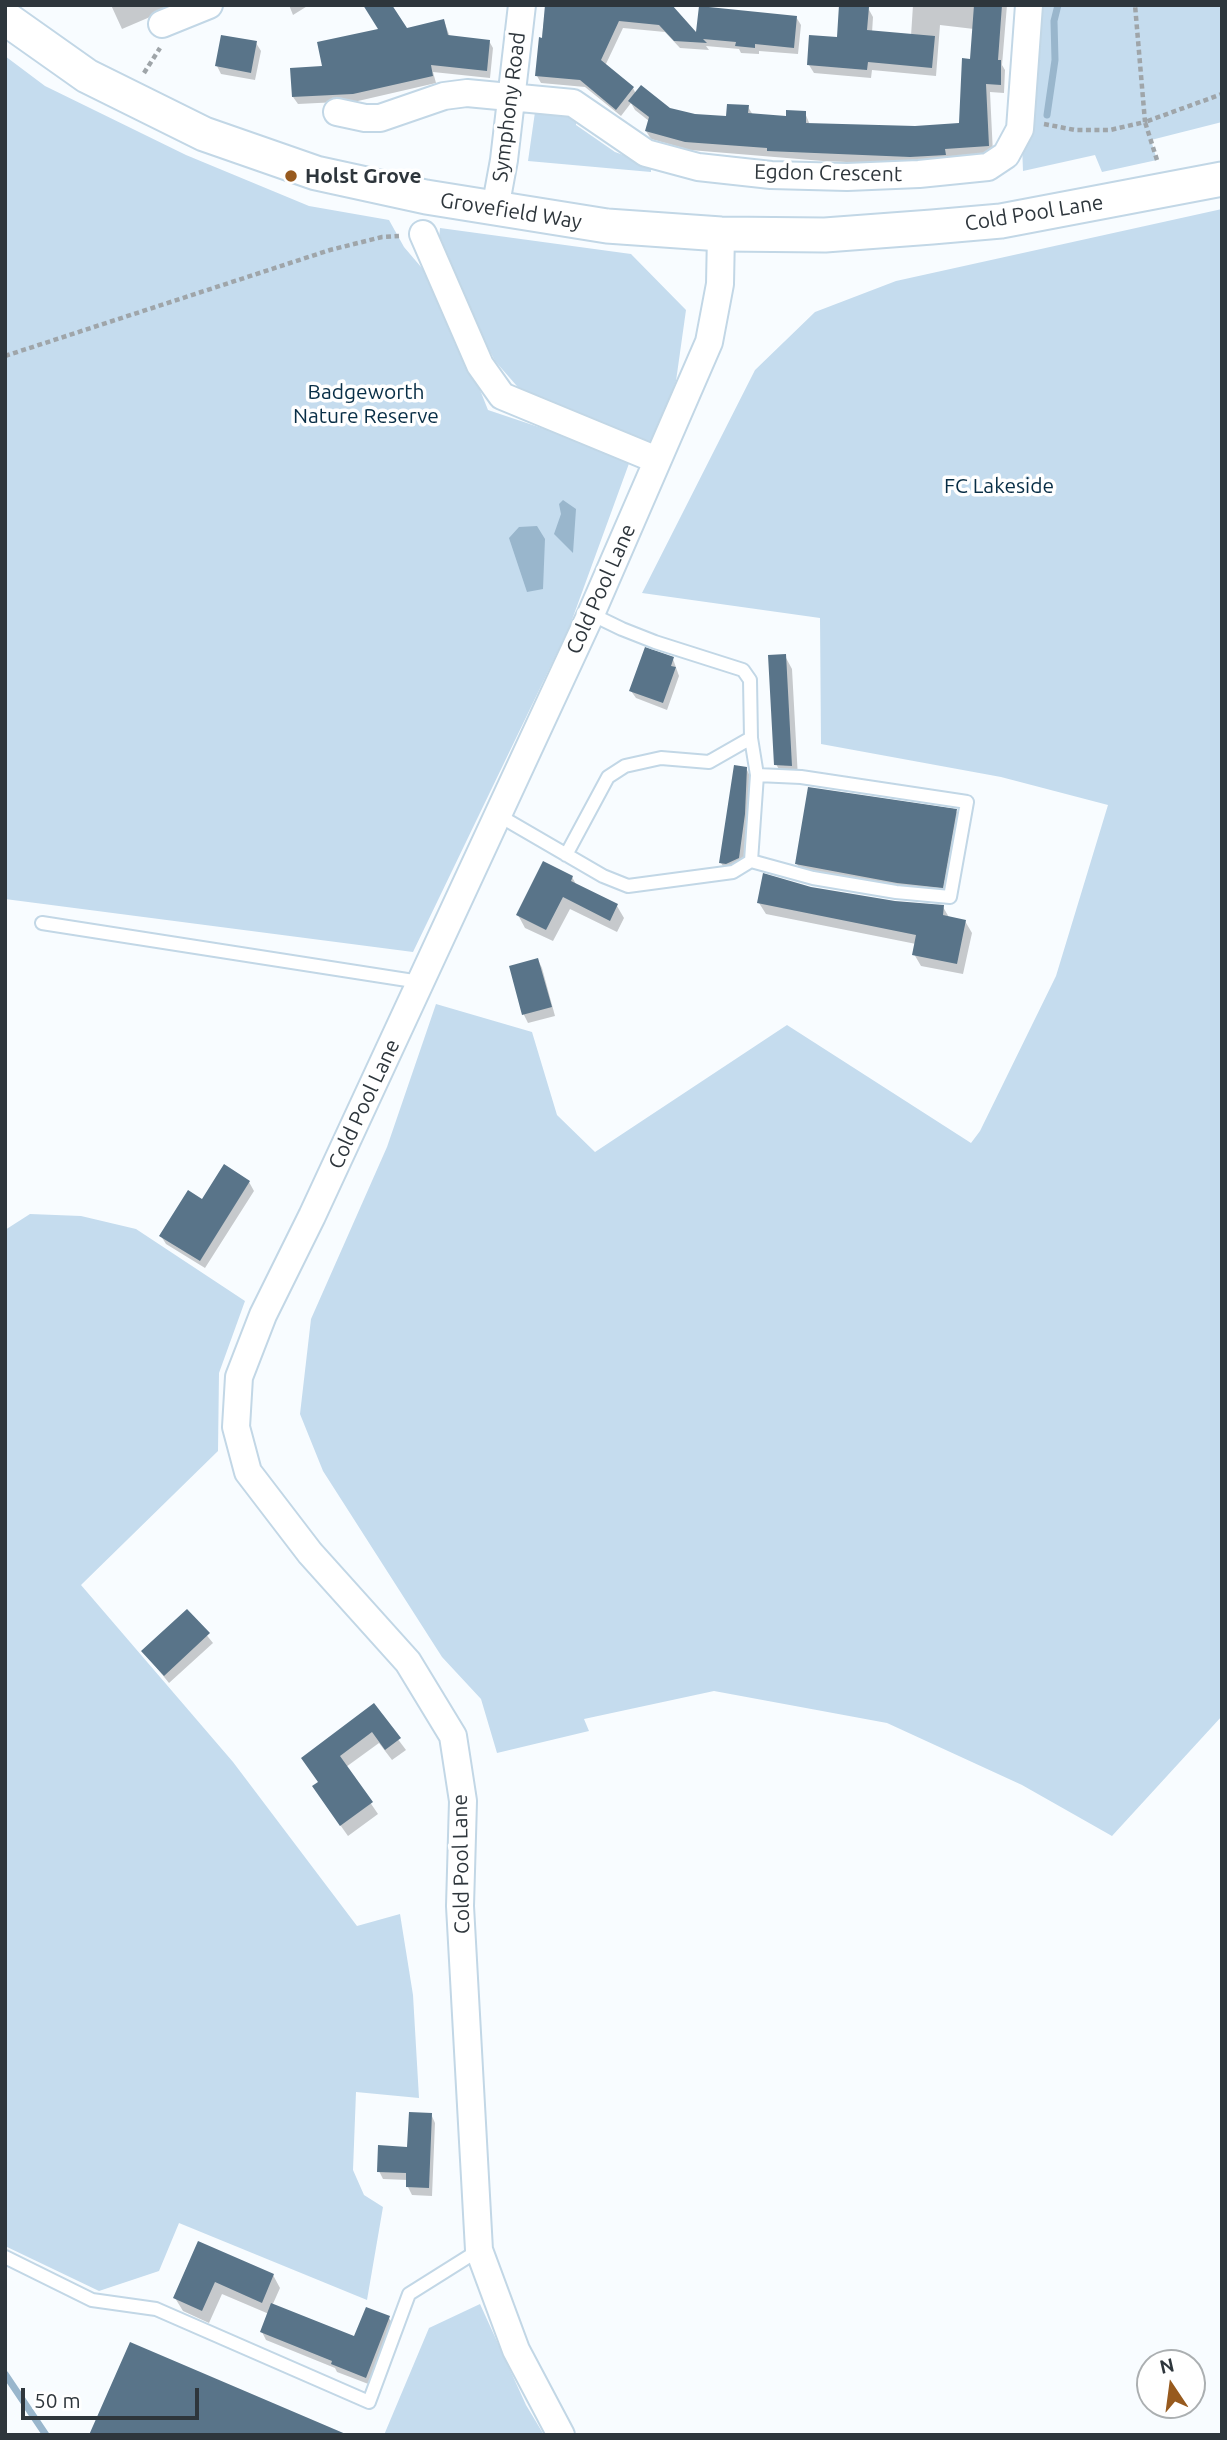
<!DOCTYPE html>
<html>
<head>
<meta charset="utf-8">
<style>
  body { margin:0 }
  #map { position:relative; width:1227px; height:2440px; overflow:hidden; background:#f8fcff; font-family:Ubuntu,sans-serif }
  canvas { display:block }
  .frame { position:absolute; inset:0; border:7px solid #2e363c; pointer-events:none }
  .north { position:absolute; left:1136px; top:2349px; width:70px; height:70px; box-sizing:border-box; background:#fff; border:2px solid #abafb1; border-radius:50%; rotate:347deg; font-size:19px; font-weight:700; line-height:28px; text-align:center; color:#2e363c }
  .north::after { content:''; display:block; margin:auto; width:24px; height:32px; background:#975a1e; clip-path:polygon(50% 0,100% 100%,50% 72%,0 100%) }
  .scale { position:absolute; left:21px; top:2388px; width:178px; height:32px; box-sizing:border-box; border:4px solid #2e363c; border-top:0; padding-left:9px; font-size:21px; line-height:24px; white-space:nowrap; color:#2e363c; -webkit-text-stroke:5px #fff; paint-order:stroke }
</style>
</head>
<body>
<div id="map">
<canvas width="1227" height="2440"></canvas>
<div class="frame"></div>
<div class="north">N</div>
<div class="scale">50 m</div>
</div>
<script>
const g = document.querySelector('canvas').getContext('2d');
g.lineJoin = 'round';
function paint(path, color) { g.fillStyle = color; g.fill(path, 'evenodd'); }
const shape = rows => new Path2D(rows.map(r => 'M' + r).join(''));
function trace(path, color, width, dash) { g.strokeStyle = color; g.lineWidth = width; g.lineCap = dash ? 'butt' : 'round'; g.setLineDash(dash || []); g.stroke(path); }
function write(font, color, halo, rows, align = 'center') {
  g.font = font + ' Ubuntu,sans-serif'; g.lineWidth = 7; g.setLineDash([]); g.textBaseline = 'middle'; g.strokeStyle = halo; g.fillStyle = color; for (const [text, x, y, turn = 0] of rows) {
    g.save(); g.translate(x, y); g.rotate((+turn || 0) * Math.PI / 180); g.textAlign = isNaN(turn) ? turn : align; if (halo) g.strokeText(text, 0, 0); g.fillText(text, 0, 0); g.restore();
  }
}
const green = shape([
  [1029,5,1135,5,1136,11,1136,5,1222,5,1222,122,1151,140,1157,160,1102,172,1095,155,1023,171,1021,119],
  [5,56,45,86,186,155,309,206,389,220,404,247,427,274,461,342,488,410,631,458,569,628,413,952,5,899],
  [535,112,576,116,576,125,615,152,651,165,651,172,528,161],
  [1222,209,1222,1716,1112,1836,1022,1785,887,1723,714,1691,584,1719,589,1731,497,1753,481,1699,442,1657,323,1471,300,1414,311,1319,387,1147,436,1004,532,1032,557,1115,595,1152,787,1025,971,1143,980,1131,1056,976,1108,805,1001,777,821,744,820,618,642,593,755,370,815,312,896,281],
  [440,228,631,254,686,310,676,381,649,452,530,401,495,361,459,292,438,251],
  [30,1214,81,1216,136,1229,245,1301,219,1373,218,1451,81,1585,233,1762,357,1926,400,1914,413,1995,419,2098,356,2092,353,2170,364,2195,383,2207,367,2300,179,2223,159,2271,99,2291,5,2246,5,1230],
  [480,2304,526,2405,544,2435,384,2435,429,2328]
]);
const water = shape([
  [563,500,576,509,573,553,554,534,561,514,559,504],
  [537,526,545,539,543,589,527,592,509,538,519,527]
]);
const shadow = shape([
  [111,5,178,5,122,29],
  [289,5,309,5,293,15],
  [546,5,670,5,698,36,796,17,801,25,798,54,759,51,759,54,741,53,739,49,706,46,709,50,680,48,665,32,623,28,605,66,633,88,636,94,669,110,695,116,728,118,748,107,753,115,787,118,805,113,810,125,915,128,961,125,972,61,974,29,940,25,936,76,872,70,871,78,814,73,809,65,868,8,873,17,872,33,911,36,913,5,1007,5,1002,65,1005,70,1004,93,990,92,993,154,949,157,950,163,915,165,823,161,690,150,651,139,646,131,649,121,635,110,631,103,621,116,585,87,541,83,537,76],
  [444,21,450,37,489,41,493,48,490,78,433,72,436,83,358,101,298,104,293,97,324,68,406,30],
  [256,43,261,51,255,80,221,74,217,66],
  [785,656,792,669,798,778,783,777,776,764],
  [673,659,679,676,667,710,636,698,631,691],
  [746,768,750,776,749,824,743,866,726,871,721,863],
  [956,811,965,828,952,904,908,900,807,881,797,864],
  [572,877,577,886,617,906,624,918,617,932,570,909,553,941,525,928,518,915],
  [811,888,895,902,943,907,950,919,965,921,972,933,963,974,921,966,914,954,916,944,766,914,759,903],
  [538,960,542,968,555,1016,528,1023,524,1015,511,967],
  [224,1167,249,1182,254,1191,205,1268,166,1244,161,1236,203,1202],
  [187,1611,213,1643,169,1683,143,1651],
  [373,1706,406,1750,392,1760,379,1743,346,1767,378,1814,348,1836,321,1798,319,1783],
  [431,2114,435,2123,432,2196,412,2195,408,2187,408,2180,383,2179,379,2171,409,2148],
  [199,2243,273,2275,280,2288,272,2306,355,2339,389,2318,394,2326,371,2385,337,2372,335,2368,266,2340,262,2332,269,2314,222,2294,209,2323,183,2311,175,2298]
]);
const stream = shape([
  [1047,115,1055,60,1054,21,1058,5],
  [5,2374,46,2435]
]);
const building = shape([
  [363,5,392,5,407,28,444,19,448,35,490,40,487,71,431,65,433,76,353,94,292,97,290,68,322,66,317,42,378,29],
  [545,5,672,5,696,32,699,6,797,16,794,48,755,44,755,48,735,46,736,42,703,39,707,43,674,41,659,25,619,21,601,60,634,87,616,110,580,80,535,76,539,37,542,38],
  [839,5,869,7,867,30,935,36,932,68,868,62,867,70,807,65,809,35,837,37],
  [974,5,1002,5,998,60,1001,60,1001,85,986,84,989,146,945,149,946,155,910,157,767,151,767,148,685,142,645,131,649,117,628,101,641,85,670,108,695,114,726,116,727,104,749,105,748,113,786,116,786,110,806,111,806,123,915,126,959,123,962,58,970,59],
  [221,35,257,41,251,73,215,66],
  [645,647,674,657,671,666,676,667,663,703,629,691],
  [786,654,792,766,774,765,768,655],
  [734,765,747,767,745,814,739,858,726,864,719,863],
  [808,787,957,809,943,888,897,883,795,864],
  [543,861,573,876,571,881,618,904,610,921,563,897,546,930,516,915],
  [763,873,811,887,895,901,944,905,943,915,966,920,957,964,912,955,916,935,757,903],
  [538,958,552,1007,522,1015,509,966],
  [224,1164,250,1181,200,1261,159,1236,188,1190,202,1199],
  [187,1609,210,1633,164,1676,141,1651],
  [374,1703,401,1738,385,1750,372,1732,340,1756,373,1802,340,1826,312,1786,318,1782,301,1758],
  [409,2112,432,2113,429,2188,406,2187,406,2173,377,2172,378,2145,407,2147],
  [198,2241,274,2274,262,2303,215,2282,202,2311,173,2298],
  [271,2303,354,2336,366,2307,390,2316,366,2378,331,2364,332,2361,260,2332],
  [130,2342,348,2435,89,2435]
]);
const path = shape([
  [144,73,160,48],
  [1044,124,1075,130,1110,130,1145,122,1135,5],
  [1157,160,1145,122,1222,94],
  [5,356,330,250,382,237,399,236]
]);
const service = shape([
  [498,815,603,876,628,886,733,872,751,861,757,775,751,738,750,680,743,670,655,642,622,629,591,614],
  [566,855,608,777,625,766,661,758,709,762,751,738],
  [751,861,813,878,896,892,950,897,967,802,801,777,757,775],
  [42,923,420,982],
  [5,2257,92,2300,156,2309,369,2402,409,2294,479,2250]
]);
const minor = shape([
  [162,24,209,5],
  [337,112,365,118,380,118,444,96,467,93,573,103,646,153,698,167,771,175,847,177,919,174,988,167,1006,155,1020,129,1029,5],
  [495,209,504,160,522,5],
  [423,234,480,365,502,396,657,460],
  [561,2435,516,2350,479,2250,460,1906,463,1801,453,1736,408,1662,310,1553,248,1472,236,1427,239,1377,263,1315,312,1216,591,614,709,342,720,284,721,234]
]);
const tertiary = shape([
  [5,18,87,76,204,134,316,173,426,197,607,226,721,234,825,235,932,227,1001,221,1222,179]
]);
const markers = [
  [291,176,7,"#975a1e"]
];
const streetNames = [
  ["Symphony Road",509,107,-83],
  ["Egdon Crescent",828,173,1],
  ["Grovefield Way",511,211,9],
  ["Cold Pool Lane",1034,213,-9],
  ["Cold Pool Lane",601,589,-66],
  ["Cold Pool Lane",364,1104,-65],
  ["Cold Pool Lane",461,1864,-91]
];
const poiNames = [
  ["Holst Grove",305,176]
];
const parkNames = [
  ["Badgeworth",366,392],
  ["Nature Reserve",366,416],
  ["FC Lakeside",999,486]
];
paint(green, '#c5dcee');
paint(water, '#99b6cc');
paint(shadow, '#0003');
trace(stream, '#99b6cc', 7);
paint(building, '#597489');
trace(service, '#c2d7e6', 16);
trace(minor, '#c2d7e6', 30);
trace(tertiary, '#c2d7e6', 37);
trace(path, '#9fa5a9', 4.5, [5, 3.5]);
trace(service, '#fff', 12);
trace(minor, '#fff', 26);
trace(tertiary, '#fff', 33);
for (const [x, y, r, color] of markers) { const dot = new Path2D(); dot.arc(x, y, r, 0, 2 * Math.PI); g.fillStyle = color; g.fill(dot); trace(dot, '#fff', 2.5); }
write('21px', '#2e363c', '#fff', streetNames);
write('bold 21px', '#2e363c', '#fff', poiNames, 'left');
write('21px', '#082e46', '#fff', parkNames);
</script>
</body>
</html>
